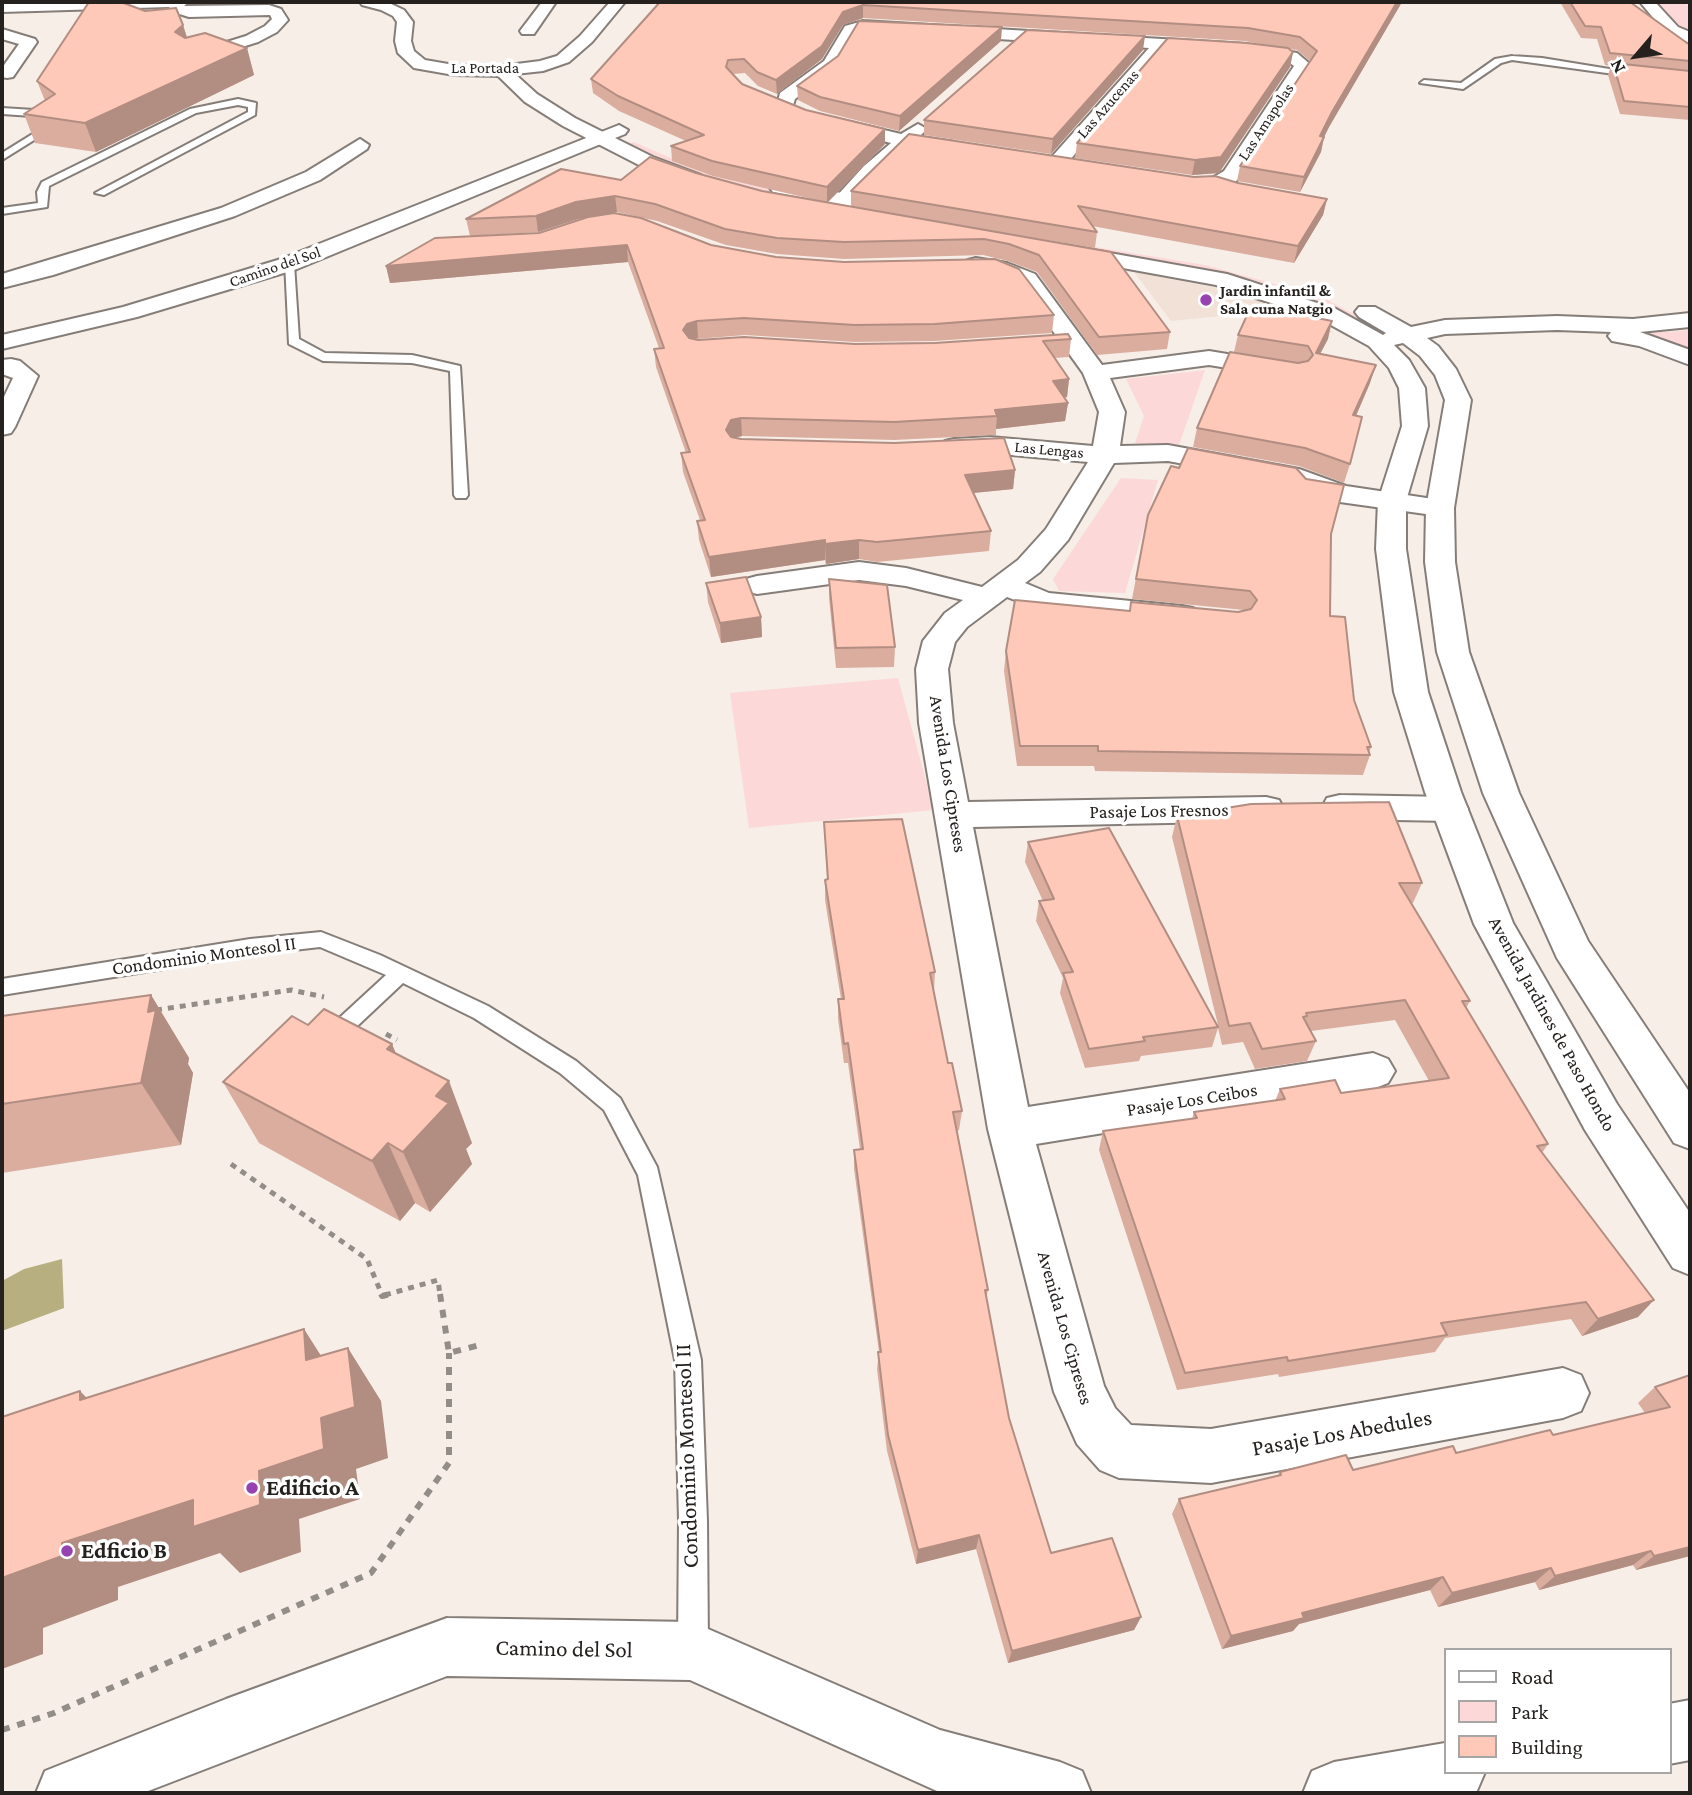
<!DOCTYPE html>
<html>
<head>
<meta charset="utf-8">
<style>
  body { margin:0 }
  #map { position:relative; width:1692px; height:1795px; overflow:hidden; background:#f7eee8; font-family:"Crimson Pro",serif }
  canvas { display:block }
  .frame { position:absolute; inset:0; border:4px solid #25211f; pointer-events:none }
  .legend { position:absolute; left:1444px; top:1648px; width:228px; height:126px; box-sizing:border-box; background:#fff; border:2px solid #a8a6a5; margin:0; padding:9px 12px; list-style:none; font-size:21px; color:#25211f }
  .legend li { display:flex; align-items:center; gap:14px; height:35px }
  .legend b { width:35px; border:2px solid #a8a6a5 }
  .north { position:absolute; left:1601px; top:21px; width:70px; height:70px; -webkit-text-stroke:5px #fff; paint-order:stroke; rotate:241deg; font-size:19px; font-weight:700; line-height:28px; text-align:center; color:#25211f }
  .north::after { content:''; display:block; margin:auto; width:24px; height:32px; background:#25211f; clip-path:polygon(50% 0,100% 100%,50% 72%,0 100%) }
</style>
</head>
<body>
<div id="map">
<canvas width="1692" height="1795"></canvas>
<div class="frame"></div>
<ul class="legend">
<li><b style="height:9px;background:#fff"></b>Road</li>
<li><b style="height:19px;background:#fcd8d8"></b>Park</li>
<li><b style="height:19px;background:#fec9b9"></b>Building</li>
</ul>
<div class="north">N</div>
</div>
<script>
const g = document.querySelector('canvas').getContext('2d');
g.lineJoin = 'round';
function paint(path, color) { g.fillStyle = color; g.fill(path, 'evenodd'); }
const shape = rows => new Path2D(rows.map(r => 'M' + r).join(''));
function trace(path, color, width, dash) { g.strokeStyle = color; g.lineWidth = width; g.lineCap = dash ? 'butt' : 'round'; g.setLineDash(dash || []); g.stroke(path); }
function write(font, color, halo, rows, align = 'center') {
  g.font = font + ' "Crimson Pro",serif'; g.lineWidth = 7; g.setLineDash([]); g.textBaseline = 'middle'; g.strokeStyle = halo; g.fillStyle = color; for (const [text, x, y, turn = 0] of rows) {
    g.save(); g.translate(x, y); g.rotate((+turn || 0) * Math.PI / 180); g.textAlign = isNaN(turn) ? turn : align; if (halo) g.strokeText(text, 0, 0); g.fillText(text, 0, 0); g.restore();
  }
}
const built = shape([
  [1134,272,1217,288,1295,312,1335,333,1232,315,1171,321]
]);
const green = shape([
  [1655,2,1684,2,1690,8,1690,35,1679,31],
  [634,142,703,172,816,200,813,203,770,194,697,174,627,144],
  [856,208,1205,265,1322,297,1384,331,1377,332,1355,319,1288,290,1242,277],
  [1623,330,1668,332,1690,330,1690,351],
  [1205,370,1178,448,1135,443,1144,416,1126,379],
  [1121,478,1158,480,1125,593,1059,591,1053,579],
  [898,678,934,810,749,828,730,693]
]);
const water = shape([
  [62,1259,64,1308,2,1331,2,1281,24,1269]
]);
const pathFar1 = shape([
  [156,1010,291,990,324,997],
  [386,1034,397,1040],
  [231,1164,367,1259,382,1295],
  [385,1295,438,1280,440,1295]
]);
const path = shape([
  [381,1294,382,1296,391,1294],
  [440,1294,449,1353,480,1345],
  [2,1730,54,1713,371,1573,449,1463,449,1353]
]);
const service = shape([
  [1512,56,1542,58,1640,74,1636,77,1512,60,1501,63,1463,89,1420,83,1424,80,1461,83,1495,59,1512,56],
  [238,99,256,103,255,115,104,195,95,193,248,112,248,107,238,105,196,113,49,186,47,207,2,214,2,208,38,203,37,192,42,182,190,109,238,99],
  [2,108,50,111,63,122,2,160,2,153,52,122,47,117,2,114,2,108],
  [285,262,294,264,299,339,325,353,412,355,460,366,468,495,466,498,456,498,454,495,450,371,412,363,323,361,289,344,285,262],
  [321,932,380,955,488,1006,576,1061,620,1098,657,1167,701,1360,707,1521,708,1646,703,1656,693,1661,683,1656,678,1646,679,1521,675,1360,638,1175,604,1110,560,1073,474,1018,403,983,337,1045,330,1047,323,1045,319,1039,323,1033,386,975,320,947,250,955,2,995,2,979,250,939,321,932]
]);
const minor = shape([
  [189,2,184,6,269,5,281,9,288,20,277,32,258,42,194,62,186,57,188,54,246,36,265,26,272,19,270,15,189,17,173,12,169,7,2,12,2,3,189,2],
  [360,2,387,2,404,10,413,22,411,41,414,51,425,60,454,65,501,66,509,71,501,76,454,75,414,68,398,53,395,41,397,22,393,16,381,10,362,5,360,2],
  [542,2,556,2,534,34,522,34,520,31,542,2],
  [863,21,1245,44,1297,53,1311,65,1238,179,1234,183,1214,189,1204,183,1224,171,1294,66,1286,60,1245,54,1165,49,1063,168,1056,170,1046,164,1049,160,1149,48,863,31,857,32,836,68,795,99,792,109,780,109,777,105,780,93,824,61,845,26,863,21],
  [2,29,35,39,37,42,13,77,7,78,2,77,2,68,19,44,2,39,2,29],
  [833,118,901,134,918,124,927,129,919,137,955,142,964,148,955,154,908,147,878,174,839,217,832,219,825,217,822,213,825,209,864,166,891,143,827,127,824,123,827,119,833,118],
  [619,125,628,130,625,134,297,269,137,317,2,349,2,335,123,307,281,259,619,125],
  [360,139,369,145,367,149,320,180,235,216,53,275,2,288,2,274,221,208,306,172,360,139],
  [976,258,1007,263,1035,274,1102,365,1209,351,1276,362,1285,364,1288,369,1285,374,1276,376,1209,365,1110,378,1125,412,1120,446,1168,445,1299,469,1346,486,1440,500,1450,502,1454,508,1450,514,1440,516,1311,498,1301,496,1297,490,1299,487,1292,484,1168,461,1114,463,1068,540,1040,572,1025,583,1049,593,1182,606,1193,608,1198,615,1193,622,1182,624,1043,611,1007,597,967,627,955,642,948,669,953,723,968,802,1266,797,1279,800,1284,809,1279,818,1266,821,973,827,1028,1107,1373,1053,1388,1059,1395,1071,1388,1083,1373,1089,1036,1144,1104,1386,1115,1408,1131,1425,1211,1429,1563,1368,1581,1375,1589,1393,1581,1411,1563,1418,1211,1483,1119,1478,1100,1470,1077,1444,1054,1392,988,1129,919,723,916,669,923,641,945,613,963,600,906,586,859,580,757,594,746,591,742,585,746,579,757,576,859,562,906,568,982,587,1018,560,1046,529,1088,462,990,453,954,455,945,453,941,447,945,441,954,439,990,437,1093,446,1099,412,1083,373,1019,284,995,274,968,270,965,265,968,260,976,258],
  [11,359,20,361,38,376,15,427,11,433,2,435,2,401,13,378,2,374,2,360,11,359],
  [1340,795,1450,797,1463,800,1468,809,1463,818,1450,821,1340,819,1327,816,1322,807,1327,798,1340,795],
  [447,1618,692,1622,940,1730,1060,1762,1082,1771,1091,1793,947,1793,937,1791,690,1680,447,1676,143,1793,36,1793,45,1771,226,1699,447,1618],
  [1690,1700,1690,1760,1669,1764,1669,1704,1690,1700],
  [1445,1743,1445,1772,1485,1772,1476,1793,1303,1793,1312,1771,1334,1762,1445,1743]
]);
const tertiary = shape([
  [610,2,625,2,592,42,569,62,543,71,515,74,537,94,575,118,653,157,701,175,704,179,701,183,687,183,639,165,563,126,525,102,493,71,501,66,540,61,557,56,580,36,610,2],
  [1640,2,1655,2,1678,27,1690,32,1690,43,1666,33,1640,2],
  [780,182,903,204,910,206,913,210,910,214,903,216,773,192,770,188,773,184,780,182],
  [1065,245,1227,274,1336,309,1383,335,1386,333,1359,317,1355,312,1359,307,1375,307,1411,327,1445,320,1557,316,1633,319,1690,313,1690,327,1640,332,1690,350,1690,365,1639,346,1612,341,1608,336,1611,332,1557,330,1445,334,1427,338,1438,346,1456,369,1471,400,1454,508,1455,562,1469,652,1519,793,1588,941,1690,1093,1690,1149,1674,1143,1557,958,1483,793,1437,652,1425,562,1426,508,1445,400,1435,375,1420,356,1403,343,1394,345,1409,360,1425,388,1428,426,1406,501,1406,549,1428,692,1461,792,1513,923,1617,1104,1690,1213,1690,1275,1673,1268,1585,1130,1474,924,1425,792,1394,692,1376,549,1378,501,1402,426,1399,388,1389,368,1369,346,1320,319,1216,285,1057,256,1054,251,1057,246,1065,245]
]);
const wall = shape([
  [660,2,1402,2,1329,127,1324,137,1321,152,1300,192,1237,181,1240,166,1310,61,1297,50,1289,49,1293,52,1290,67,1219,173,1192,175,1075,158,1077,143,1275,47,1245,41,863,18,843,25,822,59,777,94,758,86,745,73,733,74,742,84,885,144,827,203,851,207,851,191,1238,183,1327,199,1323,215,1294,263,1092,226,1097,232,1095,248,950,224,1111,252,1170,332,1167,349,1097,355,1037,272,1008,261,983,255,844,259,777,254,726,245,657,221,617,212,578,219,538,232,470,236,466,219,621,180,696,173,762,191,820,201,713,176,672,161,671,146,686,141,619,111,593,93,591,79],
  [1560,2,1630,2,1687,43,1690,44,1690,120,1620,114,1608,75,1611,66,1605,65,1597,39,1581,38],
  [183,25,187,38,247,48,254,75,96,152,35,143,24,114,45,101,37,81],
  [1001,41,899,131,820,111,798,100,797,86],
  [1143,50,1051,154,924,135,924,120],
  [435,238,711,245,1054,315,1052,333,934,341,855,342,745,335,696,339,855,344,1071,339,1069,357,1054,358,1069,379,1067,397,1064,398,1068,403,1065,421,996,429,996,435,894,440,742,436,736,438,1015,470,1013,489,973,493,991,531,989,551,877,562,859,559,826,564,825,560,711,577,699,540,697,521,700,520,683,472,681,453,686,453,656,367,654,349,659,348,628,262,390,283,386,266],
  [1238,335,1328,339,1320,354,1370,383,1356,416,1350,464,1344,483,1299,466,1193,447,1197,428,1293,363,1234,352],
  [1148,515,1331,534,1330,616,1354,700,1371,747,1369,753,1370,755,1363,775,1095,771,1094,766,1017,766,1004,671,1006,651,1130,611,1238,612,1244,610,1132,599],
  [829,579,895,647,894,667,836,668,829,598],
  [706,583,761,617,762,637,721,643,708,602],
  [1177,816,1422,883,1413,903,1411,903,1470,1001,1466,1008,1548,1144,1542,1153,1638,1317,1582,1336,1571,1319,1445,1338,1435,1352,1279,1377,1278,1374,1177,1390,1099,1150,1103,1131,1192,1119,1194,1112,1275,1101,1280,1089,1341,1093,1429,1081,1395,1020,1311,1031,1316,1041,1307,1061,1255,1069,1243,1042,1222,1045,1218,1028,1212,1047,1141,1056,1139,1061,1085,1068,1060,993,1063,978,1036,921,1039,901,1043,901,1025,862,1028,842,1218,1025,1172,837],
  [824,822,935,972,934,992,948,1063,962,1111,959,1130,957,1131,988,1290,986,1299,1009,1418,1051,1553,1141,1617,1134,1630,1008,1663,976,1549,916,1564,887,1451,877,1369,879,1352,854,1169,854,1150,860,1149,848,1063,844,1063,838,1019,838,999,841,999,825,900,825,880,827,879],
  [151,995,189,1058,188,1064,193,1073,181,1145,2,1173,2,1016],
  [308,1025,392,1044,396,1054,472,1143,466,1149,472,1164,430,1212,415,1203,400,1221,259,1143,223,1082],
  [1690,1375,1690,1556,1636,1570,1633,1565,1539,1590,1535,1582,1438,1607,1430,1590,1299,1624,1293,1631,1222,1649,1172,1514,1179,1499,1277,1476,1280,1472,1353,1470,1456,1453,1553,1435,1645,1413,1638,1403,1655,1387]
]);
const shadedWall = shape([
  [1397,2,1402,2,1329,127,1317,151,1320,136,1332,112],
  [863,5,863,18,843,25,822,59,777,94,776,80,843,12],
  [183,25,191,50,175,32],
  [1002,27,1001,41,899,131,900,116],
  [1145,36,1143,50,1051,154,1053,139],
  [247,48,254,75,96,152,85,123],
  [1293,52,1290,67,1219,173,1192,175,1195,160],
  [885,129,885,144,827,203,827,187],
  [1324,137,1321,152,1300,192,1304,177],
  [615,196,617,212,578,219,538,232,536,216,576,202],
  [1327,199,1323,215,1294,263,1298,246],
  [627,245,628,262,390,283,386,266],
  [697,321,698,338,689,341,683,330,687,324],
  [1332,321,1328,339,1311,371,1316,353],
  [1376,365,1370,383,1348,434,1353,415],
  [1069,379,1067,397,1051,399,1053,381],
  [1068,403,1065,421,996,429,997,416,995,410],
  [741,418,742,436,732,438,726,430,731,420],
  [1015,470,1013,489,963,494,965,475],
  [825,540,825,560,711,577,709,557],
  [859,540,859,559,826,564,825,544],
  [761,617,762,637,721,643,720,623],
  [151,995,189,1058,188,1064,193,1073,181,1145,141,1083,148,1012],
  [392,1044,417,1106,387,1049],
  [449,1081,472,1143,466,1149,472,1164,430,1212,403,1152,436,1096],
  [388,1143,415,1203,400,1221,372,1161],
  [1654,1300,1638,1317,1582,1336,1598,1319],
  [304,1329,339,1384,348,1348,381,1401,388,1458,356,1469,360,1499,299,1519,301,1552,240,1573,220,1553,118,1587,118,1600,43,1628,43,1654,2,1669,2,1578,62,1543,259,1471,321,1418,306,1360],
  [80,1391,131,1443,80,1400],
  [979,1535,976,1549,916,1564,918,1550],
  [1690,1547,1690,1556,1636,1570,1654,1556],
  [1651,1551,1633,1565,1539,1590,1555,1576],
  [1551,1568,1535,1582,1438,1607,1452,1593],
  [1443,1577,1430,1590,1299,1624,1293,1631,1222,1649,1231,1636,1302,1613],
  [1141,1617,1134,1630,1008,1663,1012,1651]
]);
const building = shape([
  [89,2,121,2,145,11,176,8,183,25,175,32,185,38,205,33,247,48,85,123,24,114,55,94,37,81,89,2],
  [660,2,1397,2,1332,112,1320,136,1324,137,1304,177,1240,166,1317,51,1300,37,1248,28,863,5,843,12,822,46,776,80,757,72,744,59,728,60,726,67,742,84,806,110,885,129,827,187,712,161,671,146,704,135,618,96,591,79,660,2],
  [1570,2,1630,2,1687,43,1690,44,1690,61,1610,53,1601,27,1585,26,1570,2],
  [859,21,1002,27,900,116,820,97,797,86,838,56,859,21],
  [1027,30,1145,36,1053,139,924,120,1027,30],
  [1168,38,1247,43,1288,48,1293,52,1221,157,1195,160,1077,143,1168,38],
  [1613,63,1690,71,1690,107,1624,101,1613,63],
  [909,134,1194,177,1215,176,1238,183,1327,199,1298,246,1078,206,1097,232,851,191,909,134],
  [650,157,696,173,762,191,1111,252,1170,332,1099,337,1039,255,1009,244,984,239,844,242,777,238,725,229,655,204,615,196,576,202,536,216,466,219,561,169,621,180,650,157],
  [614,213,641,218,711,245,776,257,844,262,995,259,1019,269,1054,315,935,324,855,325,744,318,697,321,687,324,683,330,689,338,698,340,744,337,855,344,935,343,1068,334,1071,339,1043,341,1069,379,1053,381,1068,403,995,410,997,416,894,422,741,418,731,420,726,430,731,437,741,439,894,443,1004,438,1015,470,965,475,991,531,877,542,859,540,825,544,825,540,709,557,697,521,705,520,681,453,690,452,654,349,664,348,627,245,386,266,435,238,539,233,588,217,614,213],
  [1257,306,1332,321,1316,353,1376,365,1353,415,1362,417,1350,464,1305,448,1197,428,1230,352,1298,363,1308,361,1313,355,1308,346,1238,335,1249,311,1253,312,1257,306],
  [1188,448,1296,468,1306,479,1344,485,1331,534,1330,616,1345,617,1354,700,1371,747,1367,747,1370,755,1098,751,1098,746,1020,746,1006,651,1015,600,1130,611,1131,602,1238,612,1251,609,1257,600,1250,591,1136,579,1148,515,1171,466,1179,468,1188,448],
  [746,577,761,617,720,623,706,583,746,577],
  [829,579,887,585,895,647,836,648,829,579],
  [1389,802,1422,883,1399,883,1470,1001,1462,1001,1548,1144,1537,1146,1654,1300,1598,1319,1586,1302,1441,1323,1447,1335,1288,1361,1287,1357,1185,1373,1103,1131,1197,1118,1194,1112,1285,1099,1280,1089,1335,1080,1341,1093,1449,1078,1405,1000,1306,1013,1307,1016,1303,1017,1316,1041,1262,1049,1250,1023,1229,1026,1177,816,1251,804,1389,802],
  [902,819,935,972,930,973,948,1063,952,1063,962,1111,953,1112,988,1290,985,1290,1009,1418,1051,1553,1112,1538,1141,1617,1012,1651,979,1535,918,1550,888,1435,878,1352,881,1352,854,1150,863,1149,848,1043,844,1044,838,999,844,999,825,880,828,879,824,822,902,819],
  [1109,828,1218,1027,1143,1037,1145,1041,1089,1049,1063,973,1073,972,1039,901,1054,899,1028,842,1109,828],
  [151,995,148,1012,156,1010,141,1083,2,1104,2,1016,151,995],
  [324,1009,392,1044,387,1049,449,1081,436,1096,449,1103,403,1152,388,1143,372,1161,223,1082,292,1016,308,1025,324,1009],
  [304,1329,306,1360,348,1348,355,1407,321,1418,324,1449,259,1471,260,1505,193,1527,193,1500,62,1543,62,1556,2,1578,2,1417,80,1391,80,1400,304,1329],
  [1690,1375,1690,1547,1654,1556,1651,1551,1555,1576,1551,1568,1452,1593,1443,1577,1302,1613,1304,1618,1231,1636,1179,1499,1281,1475,1280,1472,1346,1455,1353,1470,1453,1446,1456,1453,1550,1430,1553,1435,1670,1407,1655,1387,1690,1375]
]);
const markers = [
  [1206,300,7,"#9642b0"],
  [252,1488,7,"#9642b0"],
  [67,1551,7,"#9642b0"]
];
const farStreetnames = [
  ["La Portada",485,68],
  ["Las Azucenas",1108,104,-49],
  ["Las Amapolas",1266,122,-57],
  ["Camino del Sol",275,267,-19],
  ["Las Lengas",1049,450,5]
];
const farPoinames = [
  ["Jardin infantil &",1220,291],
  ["Sala cuna Natgio",1220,309]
];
const streetNames = [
  ["Avenida Los Cipreses",948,774,81],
  ["Pasaje Los Fresnos",1159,811,-1],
  ["Condominio Montesol II",204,956,-8],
  ["Avenida Jardines de Paso Hondo",1552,1024,61],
  ["Pasaje Los Ceibos",1192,1100,-9],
  ["Avenida Los Cipreses",1065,1328,74]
];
const nearStreetnames = [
  ["Pasaje Los Abedules",1342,1433,-10],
  ["Condominio Montesol II",687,1456,-92],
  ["Camino del Sol",564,1649,1]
];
const nearPoinames = [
  ["Edificio A",266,1488],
  ["Edficio B",81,1551]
];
paint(built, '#f1e1d6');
paint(green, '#fcd8d8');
paint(water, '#b8af80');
trace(service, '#857d78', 4);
trace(minor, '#857d78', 4);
trace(tertiary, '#857d78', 4);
trace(pathFar1, '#938d88', 5, [6, 6]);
trace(path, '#938d88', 6, [8, 8]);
paint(service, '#fff');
paint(minor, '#fff');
paint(tertiary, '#fff');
paint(wall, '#daad9f');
paint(shadedWall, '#b28d82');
paint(building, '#fec9b9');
trace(building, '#b28d82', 2);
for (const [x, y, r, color] of markers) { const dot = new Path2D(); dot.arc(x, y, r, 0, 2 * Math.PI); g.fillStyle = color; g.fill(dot); trace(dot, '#fff', 2.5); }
write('16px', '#25211f', '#fff', farStreetnames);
write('bold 16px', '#25211f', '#fff', farPoinames, 'left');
write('19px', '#25211f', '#fff', streetNames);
write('23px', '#25211f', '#fff', nearStreetnames);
write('bold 23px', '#25211f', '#fff', nearPoinames, 'left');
</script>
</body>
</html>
